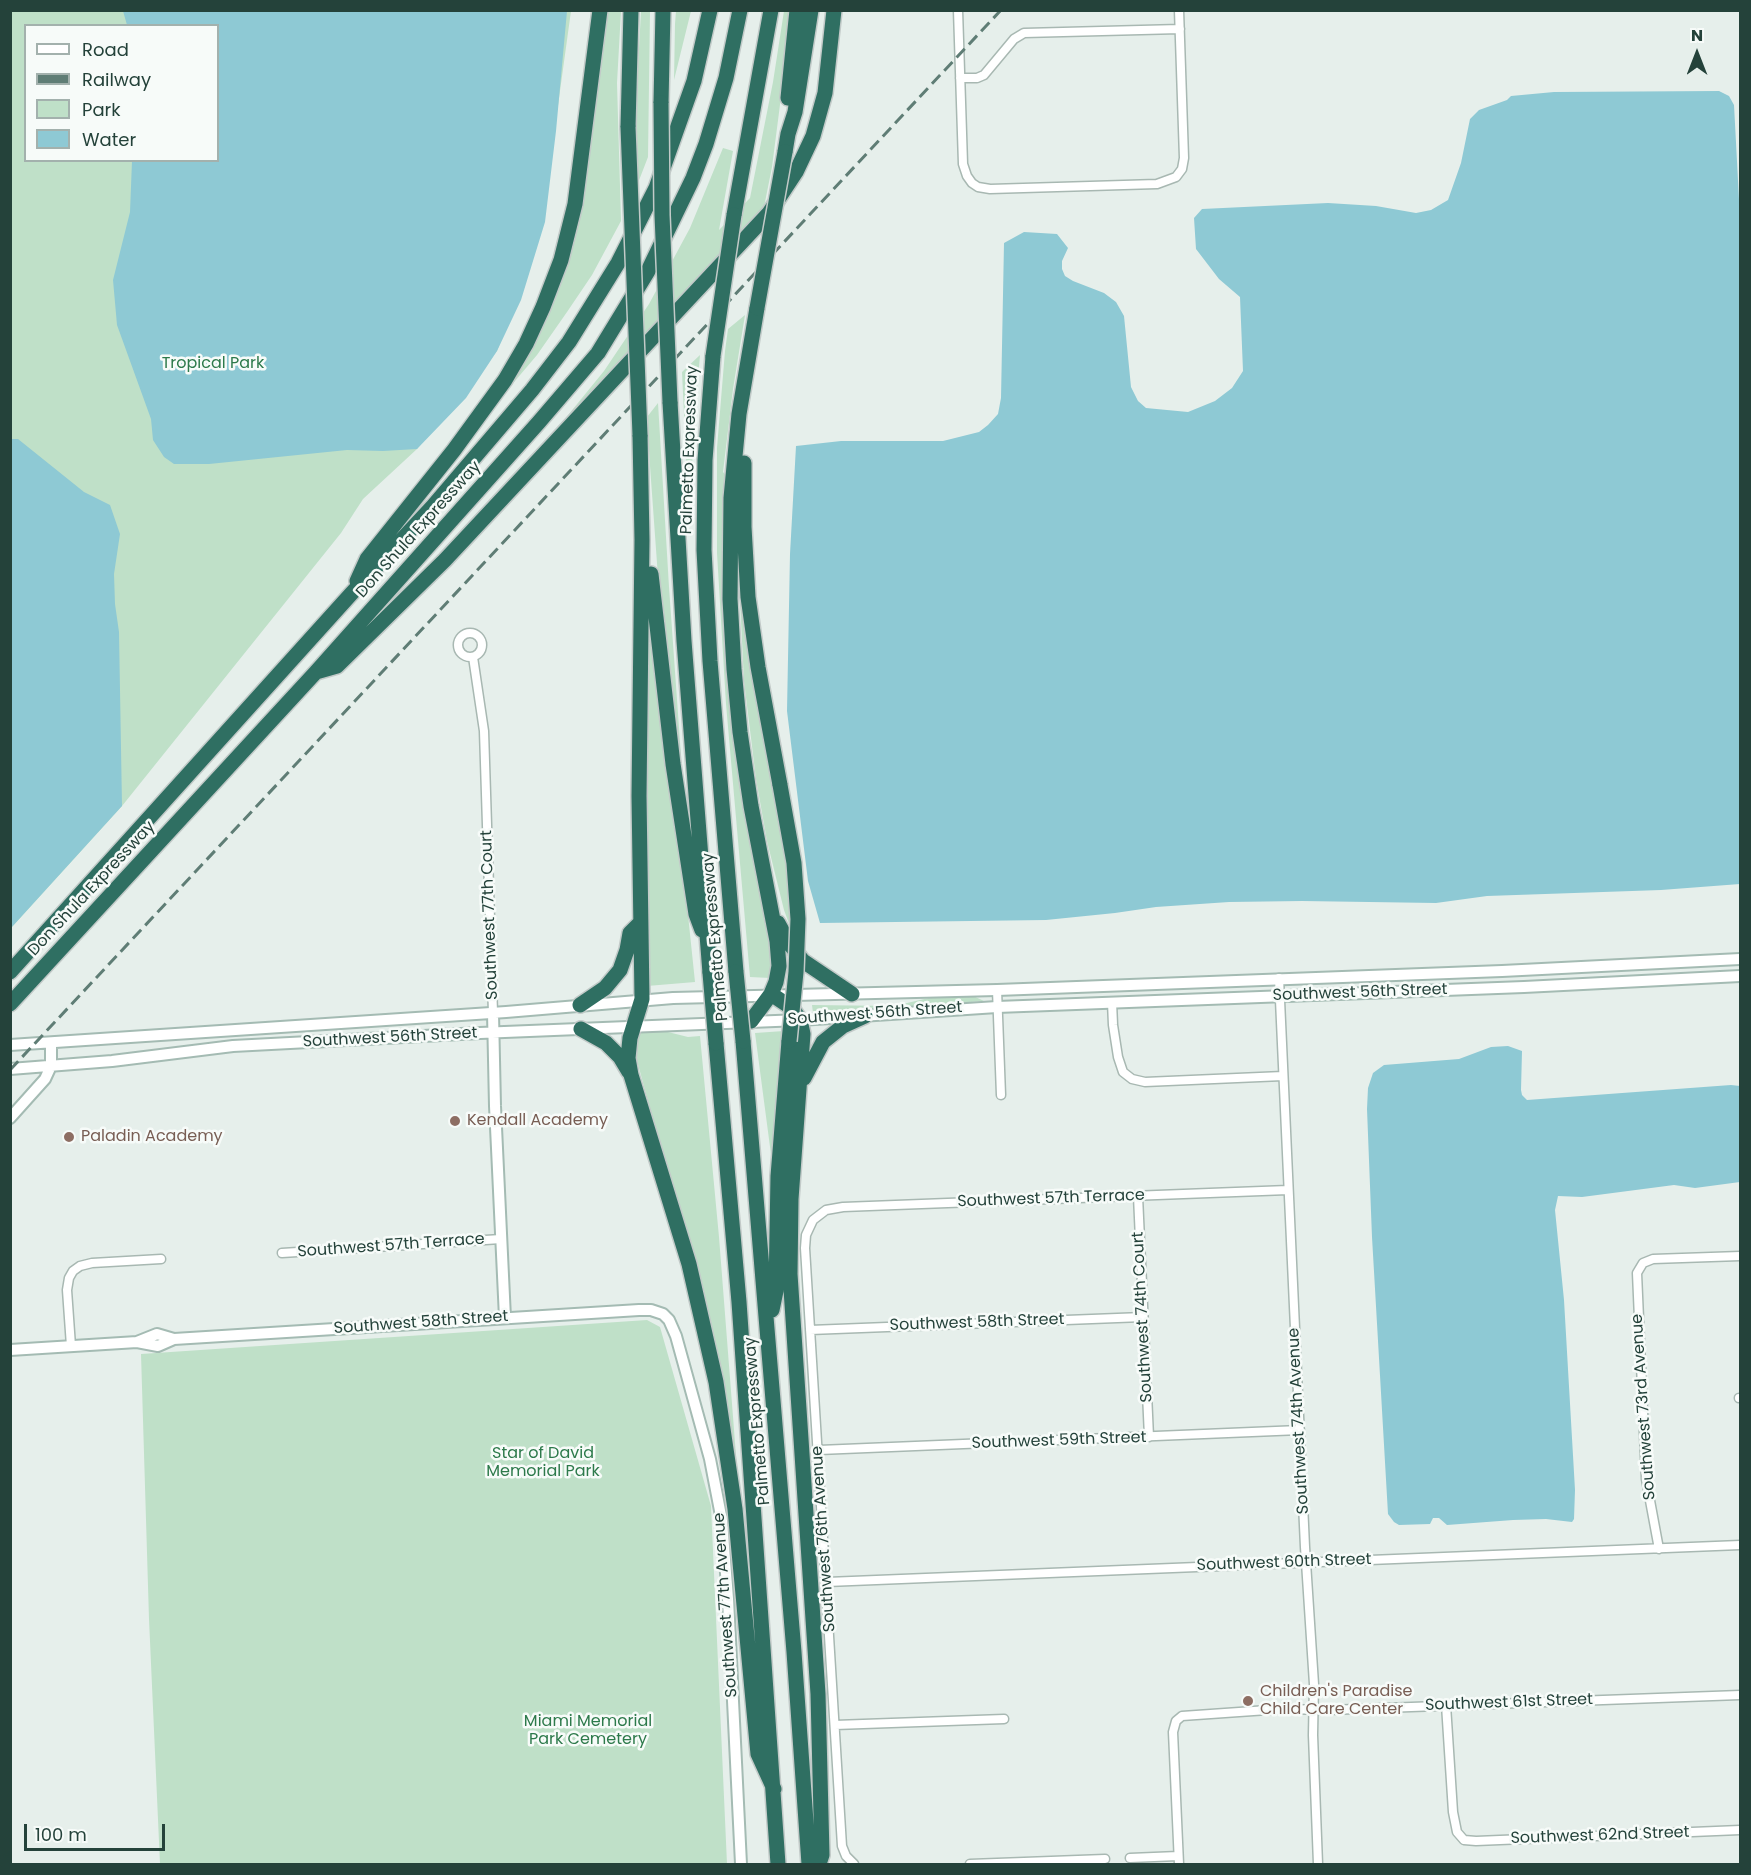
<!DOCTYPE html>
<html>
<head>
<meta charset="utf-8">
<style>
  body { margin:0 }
  #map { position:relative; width:1751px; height:1875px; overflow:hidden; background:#e6efeb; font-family:Poppins,sans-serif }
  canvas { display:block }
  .frame { position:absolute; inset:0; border:12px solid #24423a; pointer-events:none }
  .legend { position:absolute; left:24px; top:24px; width:195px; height:138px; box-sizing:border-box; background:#f7fbf9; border:2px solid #a3b1ad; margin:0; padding:8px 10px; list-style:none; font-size:18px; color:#24423a }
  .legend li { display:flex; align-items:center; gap:12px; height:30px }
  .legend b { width:30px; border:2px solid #a3b1ad }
  .north { position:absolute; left:1667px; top:24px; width:60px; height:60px; -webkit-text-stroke:4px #f7fbf9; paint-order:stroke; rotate:0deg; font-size:16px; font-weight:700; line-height:24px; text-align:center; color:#24423a }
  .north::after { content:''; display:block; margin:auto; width:21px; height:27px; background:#24423a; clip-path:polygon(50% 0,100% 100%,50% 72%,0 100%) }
  .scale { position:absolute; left:24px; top:1824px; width:141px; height:27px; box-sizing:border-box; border:3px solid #24423a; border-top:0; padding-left:8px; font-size:18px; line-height:21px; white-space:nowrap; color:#24423a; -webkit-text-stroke:4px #f7fbf9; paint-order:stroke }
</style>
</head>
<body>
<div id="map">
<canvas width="1751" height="1875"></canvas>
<div class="frame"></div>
<ul class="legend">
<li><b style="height:8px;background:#fff"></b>Road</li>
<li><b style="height:8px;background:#5f7d75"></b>Railway</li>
<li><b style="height:16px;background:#bfe0c8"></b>Park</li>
<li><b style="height:16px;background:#8ec9d4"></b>Water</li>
</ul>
<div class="north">N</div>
<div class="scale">100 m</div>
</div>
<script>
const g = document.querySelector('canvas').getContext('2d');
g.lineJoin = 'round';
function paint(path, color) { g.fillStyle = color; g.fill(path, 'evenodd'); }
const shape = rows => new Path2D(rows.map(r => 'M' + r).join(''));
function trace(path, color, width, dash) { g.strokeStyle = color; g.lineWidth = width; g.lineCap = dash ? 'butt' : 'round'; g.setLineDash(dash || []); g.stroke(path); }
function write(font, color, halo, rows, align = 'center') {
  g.font = font + ' Poppins,sans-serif'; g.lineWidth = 5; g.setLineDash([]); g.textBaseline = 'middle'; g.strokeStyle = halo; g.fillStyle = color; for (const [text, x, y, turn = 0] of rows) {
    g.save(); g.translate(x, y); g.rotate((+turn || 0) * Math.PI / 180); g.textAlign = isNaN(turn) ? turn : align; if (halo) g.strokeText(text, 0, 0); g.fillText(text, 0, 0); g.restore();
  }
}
const green = shape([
  [11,11,571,11,540,236,497,351,417,449,363,499,341,533,122,806,11,928],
  [26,26,218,26,218,160,26,160],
  [608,11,621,11,617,83,621,221,592,275,567,312,537,355,504,394,502,392,582,193],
  [641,11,650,11,648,157,638,183,636,104],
  [676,11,691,11,674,80,675,24],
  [784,11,789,11,786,58,772,167,763,212,533,458,604,371,649,304,690,228,723,148,733,151,719,230,750,198,773,82],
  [745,315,733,389,723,472,727,477,723,591,724,638,728,680,773,955,770,978,750,977,726,704,717,553,717,448,725,351,728,329],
  [700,355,693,438,691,499,688,499,682,372],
  [658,403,669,587,681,756,677,756,658,577,650,466,647,417],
  [739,581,742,581,786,855,791,929,784,910,767,841,756,779,744,681],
  [652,643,664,745,685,886,695,982,647,986,646,902,648,795,646,706,648,644],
  [971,995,984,1001,813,1013,812,1005,894,1006,933,997],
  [664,1031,688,1037,700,1036,719,1237,737,1468,733,1468,682,1226,636,1057,636,1045,640,1033],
  [784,1031,772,1162,755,1033],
  [647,1320,660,1327,711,1506,727,1864,160,1864,149,1619,141,1354]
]);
const water = shape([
  [123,11,567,11,556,131,545,222,521,300,497,351,466,398,417,449,383,451,347,450,209,464,174,464,164,457,153,440,151,419,117,325,113,280,130,212,132,161,218,160,218,26,127,25],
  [1719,91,1729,96,1734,105,1740,218,1740,884,1661,890,1487,896,1436,903,1302,901,1229,902,1156,907,1115,913,1046,920,820,923,808,881,787,711,790,554,796,446,841,441,943,441,979,432,988,425,998,414,1001,398,1004,243,1024,232,1057,234,1068,248,1062,261,1062,269,1065,276,1073,281,1104,293,1116,302,1124,316,1131,387,1138,401,1146,408,1188,412,1215,401,1232,388,1243,371,1240,297,1219,279,1196,249,1194,218,1202,209,1328,203,1376,206,1416,213,1431,210,1448,200,1461,163,1470,119,1479,110,1507,100,1511,96,1554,92],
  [11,439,18,439,84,492,110,505,120,534,114,574,115,604,119,632,122,806,11,928],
  [1508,1046,1522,1051,1521,1090,1522,1095,1527,1100,1731,1085,1740,1086,1740,1182,1695,1188,1674,1185,1582,1197,1558,1196,1555,1210,1564,1300,1575,1490,1574,1519,1572,1522,1546,1519,1513,1520,1447,1525,1439,1518,1433,1518,1430,1524,1399,1525,1394,1522,1388,1514,1372,1237,1367,1109,1368,1088,1373,1073,1384,1065,1459,1059,1491,1047]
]);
const street = shape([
  [958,10,963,164,967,176,972,183,978,187,990,189,1157,184,1176,177,1182,169,1184,158,1179,10],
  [960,78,977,78,984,75,1014,39,1024,33,1180,29],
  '458 645a12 12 0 1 1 24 0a12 12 0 1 1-24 0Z',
  [473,657,484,731,493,1013],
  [1279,978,1305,1547,1314,1684,1313,1735,1318,1864],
  [997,990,1001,1095],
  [1112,1002,1113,1025,1118,1057,1123,1072,1132,1079,1145,1082,1283,1076],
  [1138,1196,1149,1437],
  [282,1253,501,1239],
  [810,1330,1143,1317],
  [71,1346,67,1290,69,1278,73,1271,80,1266,92,1263,161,1259],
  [1739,1398,1740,1398],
  [819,1450,1300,1430],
  [1659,1549,1646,1479,1637,1273,1643,1263,1653,1259,1740,1256],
  [827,1582,1740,1545],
  [1446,1705,1453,1812,1457,1832,1464,1840,1476,1841,1740,1830],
  [835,1725,1004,1719],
  [1130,1858,1178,1856],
  [854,1864,846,1856,842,1846,805,1248,806,1235,813,1220,826,1210,843,1207,1288,1190],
  [970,1864,1105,1859],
  [1179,1864,1173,1732,1176,1721,1182,1716,1282,1709,1329,1710,1740,1695]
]);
const secondary = shape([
  [493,1013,495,1106,505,1318],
  [10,1045,506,1012,673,998,997,990,1502,971,1740,959],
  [10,1069,112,1061,233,1046,480,1033,800,1020,997,1007,1524,987,1740,976],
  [10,1118,45,1079,51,1066,51,1043],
  [137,1342,157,1334,174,1339],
  [10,1350,137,1342,158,1346,174,1339,639,1310,651,1310,663,1314,669,1320,676,1336,710,1459,722,1521,728,1599,741,1864]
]);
const highway = shape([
  [788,98,797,10],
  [661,103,663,10],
  [628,127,631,10],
  [785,152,788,134,795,112,811,10],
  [734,215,771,10],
  [713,356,705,460,704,550,710,661,736,972],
  [670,402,684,641,710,973],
  [640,435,642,540,639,796,642,999,630,1038,628,1058,631,1075,689,1264,716,1382,735,1509,758,1754,774,1789],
  [744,463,744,527,748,597,758,667,780,785],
  [651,574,673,764,696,914,702,930],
  [357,581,367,559,454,450,505,380,526,344,543,307,561,260,575,204,600,10],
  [316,672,337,666,445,560,769,213,796,172,813,136,825,93,834,10],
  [778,923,789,943,803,961,852,994],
  [10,972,351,594,433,506,532,390,569,342,618,263,656,188,694,81,710,10],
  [771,994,792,1008,800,1020,803,1034,791,1199,790,1274,818,1694,822,1855,819,1864],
  [10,1004,316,672,539,422,598,353,648,271,693,178,706,144,726,78,740,10],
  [580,1005,605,988,620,970,627,950,630,933,640,923],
  [751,1021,771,994,776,982,779,966,777,941,751,806,740,732,734,669,730,599,731,498,739,414,757,308],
  [581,1029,606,1043,620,1057,629,1072],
  [743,1041,794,1652,809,1864],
  [716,1043,739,1302,778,1864],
  [804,1078,823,1042,843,1026,865,1016],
  [772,1310,776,1291,778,1176,789,1041]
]);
const rail = shape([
  [10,1070,1001,10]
]);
const highwayBridge = shape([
  [661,103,662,215,670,402],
  [628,127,640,435],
  [757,308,785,152],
  [713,356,734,215],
  [780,785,794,863,798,919,796,972,789,1041],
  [736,972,743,1041],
  [710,973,716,1043]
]);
const markers = [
  [455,1121,6,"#8d6e63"],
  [69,1137,6,"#8d6e63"],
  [1248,1701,6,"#8d6e63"]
];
const parkNames = [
  ["Tropical Park",213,364],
  ["Star of David",543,1454],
  ["Memorial Park",543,1472],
  ["Miami Memorial",588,1722],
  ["Park Cemetery",588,1740]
];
const streetNames = [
  ["Palmetto Expressway",690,450,-88],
  ["Don Shula Expressway",419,530,-48],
  ["Don Shula Expressway",92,889,-47],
  ["Southwest 77th Court",490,915,-92],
  ["Palmetto Expressway",716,937,-95],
  ["Southwest 56th Street",1360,993,-2],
  ["Southwest 56th Street",875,1014,-4],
  ["Southwest 56th Street",390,1038,-3],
  ["Southwest 57th Terrace",1051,1199,-2],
  ["Southwest 57th Terrace",391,1246,-4],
  ["Southwest 74th Court",1143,1317,-93],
  ["Southwest 58th Street",421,1323,-4],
  ["Southwest 58th Street",977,1323,-2],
  ["Southwest 73rd Avenue",1644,1407,-94],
  ["Palmetto Expressway",758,1421,-95],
  ["Southwest 74th Avenue",1299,1421,-93],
  ["Southwest 59th Street",1059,1441,-2],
  ["Southwest 76th Avenue",824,1539,-94],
  ["Southwest 60th Street",1284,1563,-2],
  ["Southwest 77th Avenue",726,1605,-94],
  ["Southwest 61st Street",1509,1703,-2],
  ["Southwest 62nd Street",1600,1836,-2]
];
const educationNames = [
  ["Kendall Academy",467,1121],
  ["Paladin Academy",81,1137],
  ["Children's Paradise",1260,1692],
  ["Child Care Center",1260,1710]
];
paint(green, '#bfe0c8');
paint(water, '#8ec9d4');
trace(street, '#a8b8b2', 11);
trace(secondary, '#a4bbb3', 14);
trace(highway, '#c2cac8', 18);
trace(street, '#fff', 8);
trace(secondary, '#fff', 10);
trace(highway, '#2f6f62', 15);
trace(rail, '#5f7d75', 3, [12, 6]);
trace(highwayBridge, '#c2cac8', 18, []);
trace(highwayBridge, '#2f6f62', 15);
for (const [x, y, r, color] of markers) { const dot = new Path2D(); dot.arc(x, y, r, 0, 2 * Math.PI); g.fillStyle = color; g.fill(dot); trace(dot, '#f7fbf9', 2); }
write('16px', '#2d7a4b', '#f7fbf9', parkNames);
write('16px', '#24423a', '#f7fbf9', streetNames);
write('16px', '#785e54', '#f7fbf9', educationNames, 'left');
</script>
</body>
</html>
